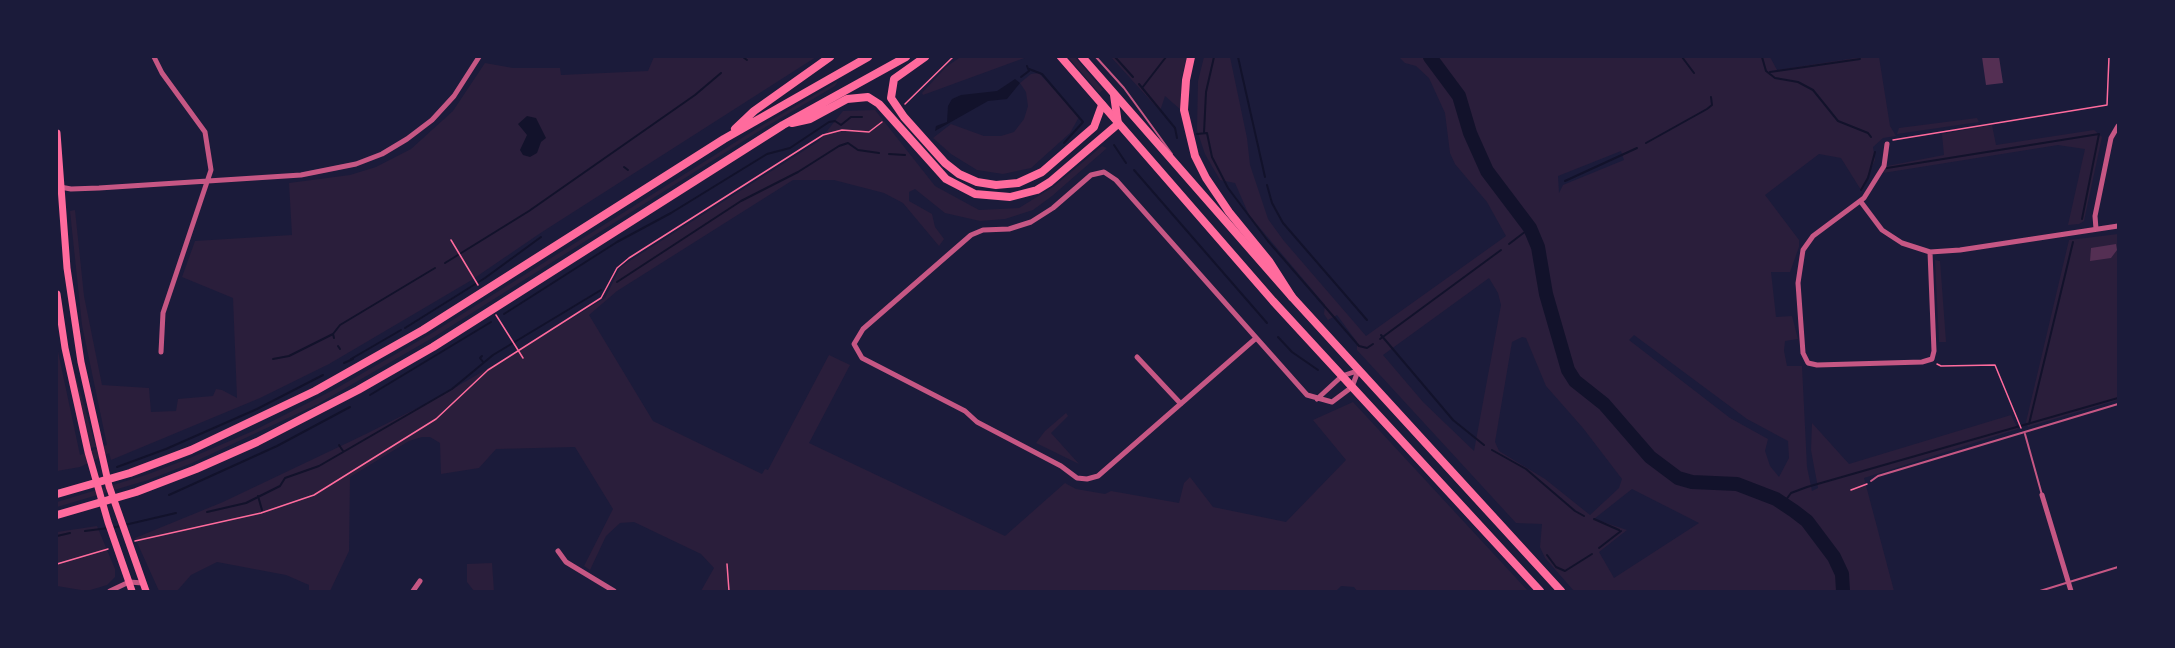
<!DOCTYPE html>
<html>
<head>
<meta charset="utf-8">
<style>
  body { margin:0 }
  #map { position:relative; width:2175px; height:648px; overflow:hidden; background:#1b1b3a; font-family:"DM Sans",sans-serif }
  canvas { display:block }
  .frame { position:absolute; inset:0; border:58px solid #1b1b3a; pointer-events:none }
</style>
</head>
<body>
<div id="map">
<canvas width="2175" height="648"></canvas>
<div class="frame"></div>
</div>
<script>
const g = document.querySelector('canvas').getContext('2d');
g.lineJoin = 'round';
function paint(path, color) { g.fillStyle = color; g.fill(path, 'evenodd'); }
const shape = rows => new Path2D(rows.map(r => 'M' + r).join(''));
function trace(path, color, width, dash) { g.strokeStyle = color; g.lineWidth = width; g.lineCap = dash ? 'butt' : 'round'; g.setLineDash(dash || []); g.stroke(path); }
const green = shape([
  [654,57,816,57,542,232,470,281,329,364,260,398,111,460,109,453,80,467,57,471,57,347,80,455,107,445,82,325,70,211,75,210,84,296,102,385,149,388,151,412,176,411,178,399,213,396,216,389,222,390,237,398,233,298,182,277,195,241,292,235,289,183,350,175,376,167,411,149,453,111,485,63,513,68,560,68,561,75,648,71],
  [967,57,1027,57,923,95,922,93,946,67,959,58],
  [1068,57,1075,57,1103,90,1099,93],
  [1111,57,1187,57,1181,80,1181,110,1165,96,1160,111],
  [1204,57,1230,57,1247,138,1250,165,1268,219,1284,241,1366,336,1506,236,1487,202,1455,164,1450,153,1445,113,1429,78,1416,66,1405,63,1399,57,1770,57,1777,70,1862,57,1879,57,1890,126,1896,136,1883,138,1873,147,1875,160,1861,190,1841,158,1819,154,1765,195,1799,240,1799,247,1790,272,1771,272,1776,317,1792,316,1798,339,1785,341,1784,351,1787,366,1802,366,1807,467,1812,491,1818,488,1811,450,1812,423,1849,464,2011,415,2018,429,1864,478,1894,591,1574,591,1545,558,1540,547,1542,524,1516,523,1357,350,1357,342,1337,315,1328,320,1324,314,1325,305,1249,215,1235,183,1220,180,1205,154,1197,130,1198,81],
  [1621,151,1624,160,1563,185,1559,193,1558,176],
  [1489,278,1498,293,1501,305,1474,451,1423,402,1383,355],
  [1634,335,1747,419,1788,441,1789,458,1779,477,1770,466,1765,451,1768,439,1730,418,1629,340],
  [1522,337,1526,338,1546,386,1583,428,1622,479,1619,488,1590,515,1545,479,1499,451,1495,442,1512,342],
  [1632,489,1699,523,1614,578,1599,552,1627,530,1594,519],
  [1039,73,1079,117,1070,133,1031,168,1003,174,977,170,951,154,933,138,951,124,984,136,1001,136,1014,132,1024,119,1028,106,1026,92,1020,83,1031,74],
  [838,81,835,86,764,128,434,337,318,404,192,463,148,480,57,507,57,502,146,475,190,458,253,431,337,388,432,333,761,126],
  [875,110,935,186,979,210,1019,208,1053,187,1102,146,1107,148,1052,196,1033,210,1005,219,980,221,945,213,915,189,909,192,909,201,932,214,935,227,944,239,939,246,903,203,884,193,834,180,793,180,617,291,589,315,653,421,762,474,765,469,768,470,829,355,850,365,809,443,1005,536,1065,483,1076,489,1105,494,1111,491,1179,503,1184,483,1190,477,1213,507,1286,522,1346,460,1313,420,1353,402,1528,591,1357,591,1354,587,1341,586,1336,591,701,591,714,568,701,554,634,522,620,523,606,536,590,570,584,566,613,509,575,447,496,449,479,468,441,474,440,443,430,437,422,437,409,441,350,477,349,551,330,591,309,591,309,585,286,575,217,562,191,575,177,591,159,591,135,538,223,502,366,434,439,397,533,342,605,298,620,268,631,260,819,141,843,111],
  [1977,118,1979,122,1897,134,1899,128],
  [1992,125,1996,145,2094,130,2102,137,2084,221,2079,224,2068,225,2085,149,2058,145,1883,173,1887,166,1944,155,1942,134],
  [2118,234,2118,400,2028,427,2026,422,2069,240],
  [1935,260,1940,261,1946,342,1939,342],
  [70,356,96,447,90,448,70,359],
  [1066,413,1068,416,1051,433,1079,464,1036,443,1045,431],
  [97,526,115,569,115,577,107,585,87,591,57,586,57,532],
  [492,563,494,591,474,591,467,582,467,564]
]);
const water = shape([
  [1015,79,1020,83,1007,99,988,101,935,131,936,126,947,122,948,106,952,99,961,95,997,91],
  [527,116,536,118,546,138,541,142,537,153,530,157,523,155,520,150,527,135,518,124]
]);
const stream = shape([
  [743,57,747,60],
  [1115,57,1133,77],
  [1238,57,1265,177],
  [1682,57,1694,73],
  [1762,57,1766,71,1775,78,1798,82,1813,90,1838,121,1868,133,1871,137],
  [1029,69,1042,74,1083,122,1064,143],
  [1770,72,1860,59],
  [1021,77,1029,71,1027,66],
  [1139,84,1175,128,1177,138],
  [1142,88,1166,57],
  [1204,133,1206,92,1214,57],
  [1197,134,1207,133,1212,157,1228,188,1268,241,1359,346,1367,348,1373,344],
  [1646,143,1707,109,1712,105,1711,97],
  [1114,145,1126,163],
  [889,154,905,155],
  [624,167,628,170],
  [1887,168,2099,134,2082,219],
  [1134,170,1267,323],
  [1565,181,1637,148],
  [1267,185,1272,203,1283,223,1367,320],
  [1861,190,1868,178,1875,152],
  [1516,209,1520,207],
  [1509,244,1530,228],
  [445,263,529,211,695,95,721,73],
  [617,282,741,201,798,172,839,146,848,143,858,150,879,153],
  [504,314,617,242,671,213,767,154,790,148,829,122,835,121,841,125,851,117,862,117],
  [405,328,485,278,541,237],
  [1381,335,1453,420,1484,445],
  [1278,337,1292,352,1318,370],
  [334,338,333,334,340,325,435,268],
  [1380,339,1501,250],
  [338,346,340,349],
  [482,356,480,358,483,362],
  [273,359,289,356,333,334],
  [351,359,401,330],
  [344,363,353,359],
  [370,395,491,322],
  [2029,424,2073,242],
  [339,445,343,451],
  [1492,450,1526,469,1575,511,1584,516],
  [117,467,166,449,257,409,323,375],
  [169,495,277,446,350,407],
  [258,496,262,510],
  [1783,504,1791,493,1807,487,2118,398],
  [207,512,246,503,280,486,285,478,319,466,452,389,493,355,601,290],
  [1594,519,1619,530],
  [85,531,116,527,176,513],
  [57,536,70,533],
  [1599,548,1621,531],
  [1547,555,1556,567,1565,571,1592,554]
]);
const river = shape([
  [1430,57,1459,96,1470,133,1487,171,1530,228,1538,247,1546,294,1568,370,1575,381,1604,404,1650,457,1678,478,1692,482,1737,484,1776,499,1794,511,1807,521,1834,557,1842,574,1843,591]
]);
const building = shape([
  [1982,57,1999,57,2003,83,1986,85],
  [2116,244,2117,250,2111,258,2090,261,2091,248]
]);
const path = shape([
  [905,104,953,57],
  [1893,140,2107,105,2109,57],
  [451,240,478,285],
  [496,315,523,358],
  [1937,364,1941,366,1995,365,2021,428],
  [1851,490,1867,484],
  [135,541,261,513,314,495,436,419,488,370,601,298,617,268,629,258,823,135,842,130,869,132,882,122],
  [57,564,108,549],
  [727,564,729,591]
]);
const service = shape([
  [1096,57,1124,88,1172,154],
  [2025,434,2042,495],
  [1871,481,1878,476,2118,404],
  [2040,591,2118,567]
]);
const minor = shape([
  [154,57,162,73,205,132,211,170,163,313,161,352],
  [1887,144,1884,166,1864,198,1813,236,1803,250,1798,283,1803,353,1808,363,1817,365,1922,362,1932,359,1934,351,1930,252],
  [60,187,71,189,99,188,301,175,356,164,382,154,407,139,432,120,454,96,479,57],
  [1861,202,1882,230,1902,243,1930,252,1960,250,2118,226],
  [2096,229,2095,216,2111,138,2118,126],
  [1255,339,1098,476,1087,479,1077,478,1061,466,977,422,965,411,862,358,854,344,863,329,971,235,983,230,1009,229,1031,222,1053,208,1091,175,1104,172,1116,180,1307,395,1332,402,1352,387,1358,371],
  [1137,357,1181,404],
  [1317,399,1342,376,1357,371],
  [2042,495,2071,591],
  [558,551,566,562,614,591],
  [110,591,129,582,143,583],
  [413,591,420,581]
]);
const secondary = shape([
  [57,133,67,268,81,362,109,486,146,591],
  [57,294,65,348,88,452,108,522,132,591]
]);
const primary = shape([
  [1061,57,1273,301,1540,591],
  [1082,57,1292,297,1561,591]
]);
const trunk = shape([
  [925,57,894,79,891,98,904,117,945,163,959,174,977,182,996,185,1018,183,1042,172,1094,127,1102,105],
  [1191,57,1186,80,1184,110,1195,156,1206,178,1229,212,1269,261,1292,297],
  [792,123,810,119,847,99,868,97,879,104,946,179,975,194,1010,197,1037,190,1050,182,1118,124,1114,95],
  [735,129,754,111,830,57],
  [57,494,130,473,191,450,315,391,423,330,724,139,868,57],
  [57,515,136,492,196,469,257,442,358,390,433,347,783,125,906,57]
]);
paint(green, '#2a1e3b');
paint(water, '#12122b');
trace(stream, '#12122b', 2);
trace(river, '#12122b', 14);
paint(building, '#542f53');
trace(path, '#ff6b9d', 1.5);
trace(service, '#c65784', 2);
trace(minor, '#c65784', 5);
trace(secondary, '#ff6b9d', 7);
trace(primary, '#ff6b9d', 8);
trace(trunk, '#ff6b9d', 8);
</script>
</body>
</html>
